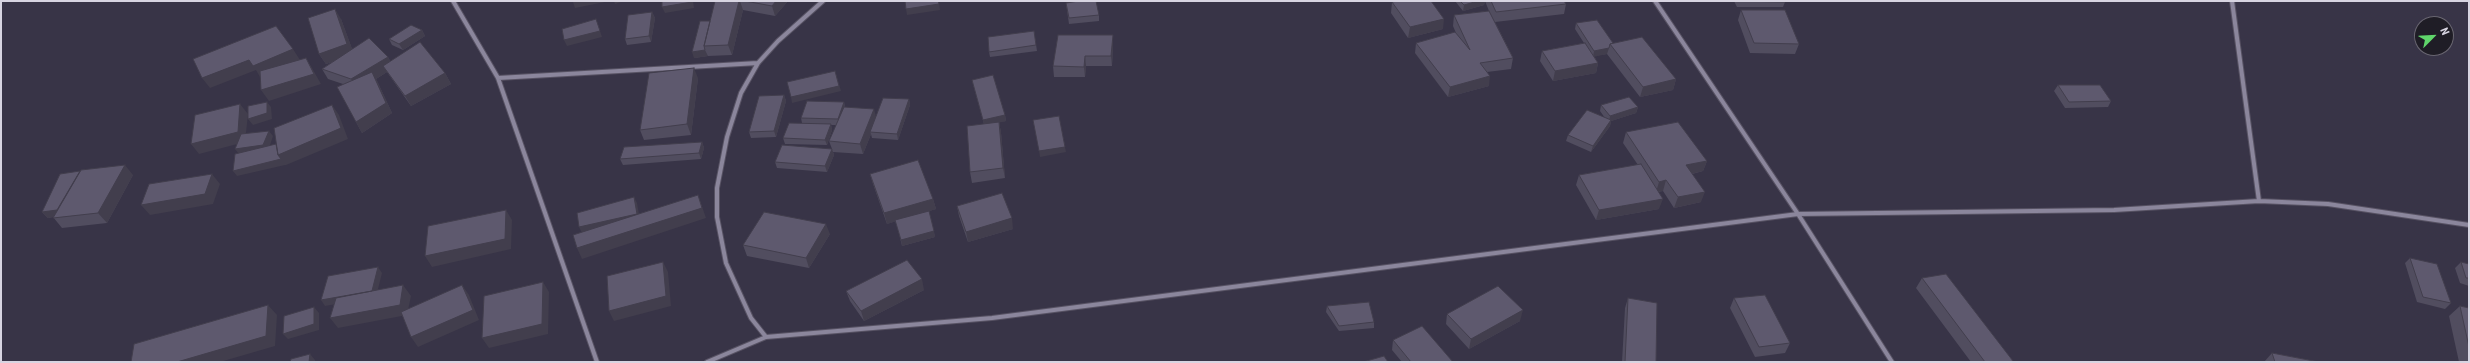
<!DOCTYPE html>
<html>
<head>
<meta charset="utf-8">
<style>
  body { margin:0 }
  #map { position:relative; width:2470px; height:363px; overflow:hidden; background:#383447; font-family:"Roboto Condensed",sans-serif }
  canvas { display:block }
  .frame { position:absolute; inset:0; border:2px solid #d7d4e1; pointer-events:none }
  .north { position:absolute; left:2414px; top:16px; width:40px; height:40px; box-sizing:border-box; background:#1f1d26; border:1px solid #696671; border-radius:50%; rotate:66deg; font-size:11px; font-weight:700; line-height:16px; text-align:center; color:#d7d4e1 }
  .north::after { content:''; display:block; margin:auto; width:14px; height:18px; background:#5fd56b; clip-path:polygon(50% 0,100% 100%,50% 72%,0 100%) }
</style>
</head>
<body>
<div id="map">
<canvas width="2470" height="363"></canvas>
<div class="frame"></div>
<div class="north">N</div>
</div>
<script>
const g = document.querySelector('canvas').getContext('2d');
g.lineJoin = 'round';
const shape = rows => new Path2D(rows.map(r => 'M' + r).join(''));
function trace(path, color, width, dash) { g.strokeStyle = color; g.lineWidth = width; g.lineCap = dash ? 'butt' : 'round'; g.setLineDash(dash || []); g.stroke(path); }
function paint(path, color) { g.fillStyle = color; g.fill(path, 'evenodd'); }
const street = shape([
  [453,1,498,78,597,362],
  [1655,1,1798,214,1892,362],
  [2232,1,2259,201],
  [498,78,758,63],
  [766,337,751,318,726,263,717,217,717,188,727,137,741,93,758,63,778,41,823,1],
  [707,362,766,337,992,318,1798,214,2114,210,2259,201,2328,204,2469,225]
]);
const wall = shape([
  [721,1,788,1,775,16,743,10,732,55,708,56,694,58,710,21],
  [1455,1,1485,1,1484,5,1463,11],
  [1485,1,1564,1,1566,4,1564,14,1495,22,1513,58,1511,69,1487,72,1489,86,1448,97,1415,53,1416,43,1456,33,1453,26,1454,15,1489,11],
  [1734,1,1785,1,1785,2,1783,7,1737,7],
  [1392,2,1443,29,1408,38,1391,13],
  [1066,3,1099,15,1099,21,1069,24],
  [1741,10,1799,44,1795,54,1750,53,1738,20],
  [652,12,655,18,651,42,627,45,625,39],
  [341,19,352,49,388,57,390,61,445,73,451,84,411,106,387,72,376,79,378,83,392,113,362,133,356,122,343,84,328,79,322,69,332,62,326,64,319,54],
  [1576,23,1613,43,1676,79,1673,90,1640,97,1607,54,1594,56,1598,63,1596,73,1553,81,1540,61,1542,51,1584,43,1575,29],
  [422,30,425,36,403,50,392,45,389,39],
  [1034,31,1037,51,990,57,989,52],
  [1113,46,1112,66,1086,66,1085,77,1054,77,1053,66],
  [698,78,691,135,644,140,640,130],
  [972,80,1005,115,1006,121,999,122,1001,133,1005,178,972,183,970,172,984,124],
  [2058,85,2111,101,2108,107,2065,108,2054,91],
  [784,95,786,101,776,137,751,138,749,132],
  [909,99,910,105,898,140,872,138,871,134,863,154,833,152,834,155,827,172,777,168,775,162,832,149,829,141,837,125,831,125,832,130,827,145,785,144,783,138,802,123,801,118,844,102,845,107,876,117],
  [1601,105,1638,107,1636,113,1611,121,1610,126,1591,152,1566,141,1568,135,1605,118,1600,111],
  [1626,132,1707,161,1703,171,1692,174,1701,202,1674,208,1663,191,1658,192,1659,209,1596,220,1576,185,1579,175,1638,165,1623,143],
  [702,142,704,148,701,159,623,165,620,159],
  [870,174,933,199,936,209,929,211,935,237,902,246,896,221,887,224,873,184],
  [133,175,107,223,62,228,53,217,48,218,42,212],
  [957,206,1013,229,968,242,959,216],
  [830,234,809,268,747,256,743,245],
  [2410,258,2451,303,2445,309,2417,302,2405,263],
  [2461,262,2469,264,2469,286,2460,283,2455,268],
  [1922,278,2013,361,2012,362,1971,362,1916,288],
  [924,290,864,321,850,301,846,291],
  [1628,298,1656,362,1622,362,1625,308],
  [1734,298,1790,343,1785,353,1755,357,1730,308],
  [1327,306,1374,322,1374,328,1339,331,1326,312],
  [2460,306,2469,308,2469,362,2459,362,2449,316],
  [1447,314,1520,321,1469,349,1446,324],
  [1393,340,1453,362,1402,362,1392,350],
  [2272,353,2319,362,2264,362]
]);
const shadedWall = shape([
  [579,1,610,1,575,8,573,2],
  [614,1,624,1,615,4],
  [692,1,693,1,694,8,665,13,662,7],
  [739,1,740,1,743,10,732,55,728,45],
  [776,1,788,1,775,16,772,6],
  [939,1,940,10,907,15,906,9],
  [1478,1,1485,1,1484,5,1463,11,1464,5],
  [335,9,341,19,354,54,326,64,319,54],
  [652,12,655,18,651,42,649,36],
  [596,19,602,37,567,46,564,40],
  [1444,19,1443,29,1408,38,1410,27],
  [422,30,425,36,403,50,399,44],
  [1113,35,1113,46,1112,66,1111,56],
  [1609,48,1607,54,1593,57,1594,51],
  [293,49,300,60,260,77,256,70,210,88,202,78,249,60],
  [705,50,708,56,694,58,692,52],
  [1085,56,1086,66,1085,77,1084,67],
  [388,57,394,68,383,66,387,72,376,79,378,83,392,113,362,133,356,122,358,90,351,79],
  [306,58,312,68,321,84,269,101,261,90],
  [1598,63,1596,73,1553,81,1555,71],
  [694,68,698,78,691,135,687,124],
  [835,71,841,91,792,103,791,97],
  [445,73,451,84,411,106,405,96],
  [1490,76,1489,86,1448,97,1450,87],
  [1676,79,1673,90,1640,97,1643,87],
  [784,95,786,101,776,137,774,131],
  [909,99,910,105,898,140,897,134],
  [267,102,271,107,272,119,253,125,248,119],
  [844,102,845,108,839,125,838,119],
  [240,104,248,114,245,142,199,154,191,144],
  [332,105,339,115,348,139,286,165,285,165,237,176,233,171,278,155],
  [1638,107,1636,113,1611,121,1610,126,1591,152,1593,146,1609,122,1610,116],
  [874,109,877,120,870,132,871,134,863,154,860,144],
  [1005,115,1006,121,984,126,983,120],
  [999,122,1001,133,1005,178,1003,168],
  [831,124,832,130,827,145,825,140],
  [269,131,273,136,268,151,239,154,235,149],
  [702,142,704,148,701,159,699,153],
  [1065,147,1066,152,1040,157,1039,151],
  [832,149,834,155,827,172,825,166],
  [1707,161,1703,171,1683,176,1686,165],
  [125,165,133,175,107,223,98,213],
  [212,174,220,184,213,204,150,215,141,205],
  [1666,180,1663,191,1656,192,1659,182],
  [1705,192,1701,202,1674,208,1678,197],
  [698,195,706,218,582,259,577,248],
  [634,197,637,203,640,220,582,233,579,227],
  [933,199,936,209,887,224,884,213],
  [1663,199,1659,209,1596,220,1599,210],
  [65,208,70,214,48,218,42,212],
  [506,210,512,220,511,249,432,267,425,256],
  [1012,218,1013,229,968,242,966,232],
  [826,224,830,234,809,268,806,258],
  [934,231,935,237,902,246,901,240],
  [663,262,668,272,671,306,614,321,609,311],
  [378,267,382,273,376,297,325,306,321,300],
  [922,279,924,290,864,321,861,311],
  [543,282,549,292,548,334,489,348,482,338],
  [403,285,411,296,407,315,338,328,330,318],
  [462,285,469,295,479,320,418,347,411,337],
  [268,305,277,315,275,346,220,362,177,362],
  [314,307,319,313,319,330,288,339,283,334],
  [1523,310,1520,321,1469,349,1471,339],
  [310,354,315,360,315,362,309,362]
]);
const building = shape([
  [662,1,692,1,692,2,662,7,662,1],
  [715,1,739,1,728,45,704,46,715,1],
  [745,1,776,1,772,6,745,1],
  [905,1,938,1,939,4,906,9,905,1],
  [1079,1,1096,1,1099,15,1069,18,1066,3,1079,1],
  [1398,1,1431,1,1444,19,1410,27,1392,2,1398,1],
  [1460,1,1478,1,1464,5,1460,1],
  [1491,1,1564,1,1566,4,1496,12,1491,1],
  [1738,1,1785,1,1785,2,1739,1,1738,1],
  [335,9,347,44,319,54,308,18,335,9],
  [1741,10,1785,10,1799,44,1754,43,1741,10],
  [1489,11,1513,58,1480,63,1490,76,1450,87,1416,43,1455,32,1470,50,1454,15,1489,11],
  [652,12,649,36,625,39,628,15,652,12],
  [596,19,600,31,564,40,562,29,596,19],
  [1597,20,1613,43,1610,44,1609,48,1594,51,1576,23,1597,20],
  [700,21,710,21,704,46,705,50,692,52,700,21],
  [411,25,422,30,399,44,389,39,411,25],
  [276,26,293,49,253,66,249,60,202,78,193,59,276,26],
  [1034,31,1036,45,989,52,988,37,1034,31],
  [1058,35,1113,35,1111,56,1085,56,1084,67,1053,66,1058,35],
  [1642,37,1676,79,1643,87,1610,44,1642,37],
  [369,38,388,57,351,79,322,69,369,38],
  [420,42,445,73,405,96,383,66,420,42],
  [1585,43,1598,63,1555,71,1542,51,1585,43],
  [306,58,314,74,261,90,260,71,306,58],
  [694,68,687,124,640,130,649,73,694,68],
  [835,71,839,86,791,97,787,82,835,71],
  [372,72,386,103,356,122,337,87,372,72],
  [993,75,1005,115,983,120,972,80,993,75],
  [2058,85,2100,85,2111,101,2069,102,2058,85],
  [784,95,774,131,749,132,759,96,784,95],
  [1629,97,1638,107,1610,116,1601,105,1629,97],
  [883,98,909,99,897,134,870,132,883,98],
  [807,101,844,102,838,119,801,118,807,101],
  [267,102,267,113,248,119,248,106,267,102],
  [240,104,238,132,191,144,195,115,240,104],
  [332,105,341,128,278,155,274,128,332,105],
  [844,107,874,109,860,144,829,141,844,107],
  [1587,110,1611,120,1593,146,1568,135,1587,110],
  [1059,116,1065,147,1039,151,1033,120,1059,116],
  [999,122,1003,168,970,172,967,126,999,122],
  [1678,122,1707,161,1686,165,1705,192,1678,197,1666,180,1659,182,1626,132,1678,122],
  [789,123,831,124,825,140,783,138,789,123],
  [269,131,263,145,235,149,241,134,269,131],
  [702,142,699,153,620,159,624,147,702,142],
  [276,144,278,155,281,159,233,171,235,154,276,144],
  [782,145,832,149,825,166,775,162,782,145],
  [918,160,933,199,884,213,870,174,918,160],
  [1641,164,1663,199,1599,210,1579,175,1641,164],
  [125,165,98,213,53,218,81,170,125,165],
  [80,171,57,210,42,212,60,174,80,171],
  [212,174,205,194,141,205,149,184,212,174],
  [1002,193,1012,218,966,232,957,206,1002,193],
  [698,195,702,208,577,248,573,235,698,195],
  [634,197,637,214,579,227,577,213,634,197],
  [506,210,505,239,425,256,428,226,506,210],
  [929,211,934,231,901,240,895,220,929,211],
  [764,212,826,224,806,258,743,245,764,212],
  [2410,258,2437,264,2451,303,2423,297,2410,258],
  [907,260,922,279,861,311,846,291,907,260],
  [663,262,666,296,609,311,607,276,663,262],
  [2461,262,2469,264,2469,278,2466,278,2461,262],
  [378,267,372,291,321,300,328,276,378,267],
  [1946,274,2013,361,2008,362,1985,362,1922,278,1946,274],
  [543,282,542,324,482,338,484,296,543,282],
  [403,285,400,305,330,318,336,298,403,285],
  [462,285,473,310,411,337,401,312,462,285],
  [1498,286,1523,310,1471,339,1447,314,1498,286],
  [1765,295,1790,343,1759,347,1734,298,1765,295],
  [1628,298,1657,303,1656,362,1625,362,1628,298],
  [1369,302,1374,322,1339,326,1327,306,1369,302],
  [268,305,266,336,177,362,131,362,134,344,268,305],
  [2460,306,2469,308,2469,347,2460,306],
  [314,307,314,324,283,334,284,316,314,307],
  [1422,326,1453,362,1411,362,1393,340,1422,326],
  [2272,353,2319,362,2275,362,2272,353],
  [310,354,309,362,290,362,291,359,310,354],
  [1384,356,1388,362,1363,362,1384,356]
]);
trace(street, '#575263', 6);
trace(street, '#8b869c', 4);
paint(wall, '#514d5f');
paint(shadedWall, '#423e4d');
paint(building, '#5e596e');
trace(building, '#423e4d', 1);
</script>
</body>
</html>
